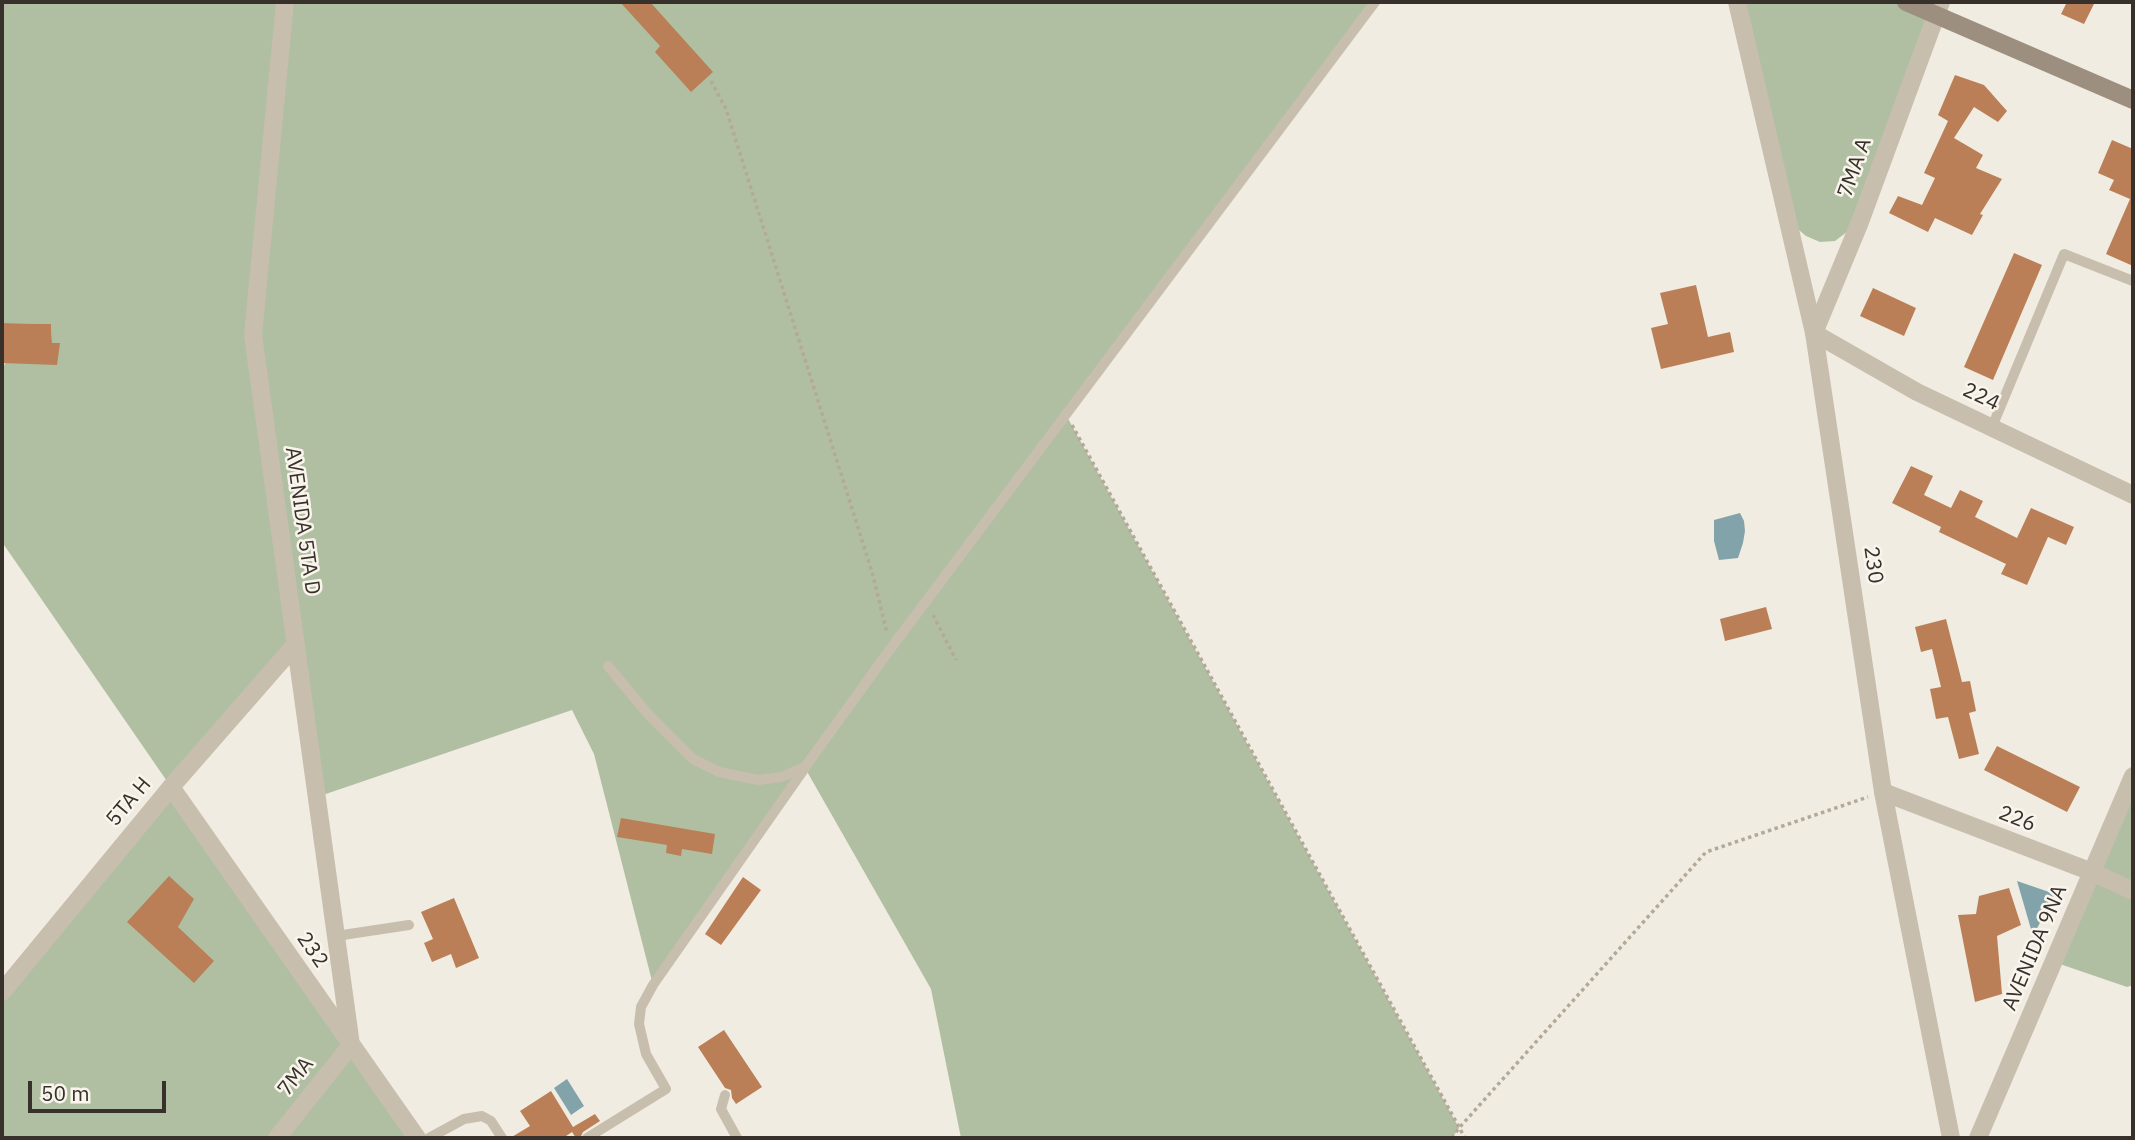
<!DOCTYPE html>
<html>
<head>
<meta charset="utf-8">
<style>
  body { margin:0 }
  #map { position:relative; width:2135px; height:1140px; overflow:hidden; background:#f1ece1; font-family:"IBM Plex Sans",sans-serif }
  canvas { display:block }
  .frame { position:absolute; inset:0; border:4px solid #38312b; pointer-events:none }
  .scale { position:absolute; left:28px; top:1081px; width:138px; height:32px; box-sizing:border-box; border:4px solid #38312b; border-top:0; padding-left:9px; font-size:21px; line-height:24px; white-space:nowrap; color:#38312b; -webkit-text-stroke:5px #f9f5ed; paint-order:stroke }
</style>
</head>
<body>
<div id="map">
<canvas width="2135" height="1140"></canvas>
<div class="frame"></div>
<div class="scale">50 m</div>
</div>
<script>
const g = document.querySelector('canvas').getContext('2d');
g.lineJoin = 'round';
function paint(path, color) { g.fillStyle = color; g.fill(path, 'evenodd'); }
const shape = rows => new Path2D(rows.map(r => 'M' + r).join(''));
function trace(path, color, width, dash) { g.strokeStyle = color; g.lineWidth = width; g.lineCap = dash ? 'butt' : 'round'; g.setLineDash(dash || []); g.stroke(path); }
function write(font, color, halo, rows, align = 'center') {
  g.font = font + ' "IBM Plex Sans",sans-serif'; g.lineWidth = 5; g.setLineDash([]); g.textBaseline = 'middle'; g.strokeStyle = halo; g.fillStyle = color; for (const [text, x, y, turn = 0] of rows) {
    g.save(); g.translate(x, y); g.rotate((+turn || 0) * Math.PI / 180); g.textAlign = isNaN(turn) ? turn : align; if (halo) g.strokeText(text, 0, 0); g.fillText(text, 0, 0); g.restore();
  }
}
const green = shape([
  [2,2,1375,2,1066,415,1459,1128,1452,1138,961,1138,931,989,805,768,653,985,594,754,572,710,317,797,296,645,171,787,417,1138,2,1138,2,992,171,787,2,542,2,372,5,363,52,343,51,324,2,323],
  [1737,2,1906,2,1935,16,1860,222,1835,241,1820,242,1806,236,1787,220],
  [2133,776,2133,985,2127,987,2054,962]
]);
const water = shape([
  [1740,513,1744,521,1745,531,1743,543,1738,558,1719,560,1714,541,1714,520],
  [2017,881,2055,894,2033,936],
  [567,1079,584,1106,571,1115,554,1088]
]);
const building = shape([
  [620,2,650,2,713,72,691,92,655,52,660,46],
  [2067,2,2095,2,2084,24,2061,14],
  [1955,75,1984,85,2007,111,1998,122,1974,107,1954,138,1983,155,1976,168,2002,179,1980,214,1983,215,1972,235,1935,218,1928,232,1889,213,1898,196,1922,205,1935,178,1924,173,1948,121,1938,115],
  [2112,140,2133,149,2133,266,2106,254,2130,199,2109,190,2114,180,2098,173],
  [2014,253,2042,265,1993,380,1964,367],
  [1696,285,1708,337,1730,332,1734,352,1661,369,1651,328,1668,324,1660,293],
  [1873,288,1916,308,1904,336,1860,316],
  [2,323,51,324,52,343,60,343,57,365,2,363],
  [1911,466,1933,476,1924,495,1951,508,1960,490,1983,501,1975,517,2017,538,2031,508,2074,527,2066,545,2048,537,2027,585,2001,574,2006,564,1939,532,1941,527,1892,503],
  [1766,607,1772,629,1725,641,1720,619],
  [1946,619,1962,682,1970,681,1976,711,1969,713,1979,754,1959,759,1948,717,1936,719,1930,689,1941,687,1932,649,1921,652,1915,627],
  [1997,746,2080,787,2067,812,1984,770],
  [621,818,715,834,712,854,682,849,681,856,666,853,667,845,617,837],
  [169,876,194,899,178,927,214,961,194,983,127,922],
  [743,877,761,890,721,945,705,934],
  [2009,888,2021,925,1997,936,2002,994,1975,1002,1958,915,1976,914,1979,896],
  [454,898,479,958,456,968,451,954,432,962,424,943,433,939,421,912],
  [724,1030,762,1087,736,1104,732,1098,731,1090,725,1088,698,1047],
  [551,1091,573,1127,595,1114,600,1121,583,1132,580,1138,576,1138,572,1132,563,1138,510,1138,530,1126,520,1111]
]);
const path = shape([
  [711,81,726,109,872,572,887,633],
  [1072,425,1465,1138],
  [933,615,956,660],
  [1452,1138,1459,1128,1706,852,1868,797]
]);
const service = shape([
  [1992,427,2064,254,2133,281],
  [608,666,647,713,693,759,719,772,758,780,781,777,805,767,891,648,1375,2],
  [336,936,409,925],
  [725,1095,721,1109,737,1138],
  [429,1138,464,1119,482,1116,491,1121,502,1138],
  [587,1138,666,1089,646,1054,639,1024,641,1007,653,985,805,768]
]);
const minor = shape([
  [1941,2,1860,222,1814,333,1917,392,2133,495],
  [171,787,417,1138],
  [1883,792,2092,872,2133,891],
  [2,992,171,787,296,644],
  [277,1138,351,1045,253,335,285,2],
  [1978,1138,2133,776]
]);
const tertiary = shape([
  [1737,2,1814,333,1883,792,1951,1138]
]);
const secondary = shape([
  [1906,2,2133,100]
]);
const streetNames = [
  ["7MA A",1855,168,-70],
  ["224",1981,397,25],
  ["AVENIDA 5TA D",302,521,82],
  ["230",1873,565,82],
  ["5TA H",129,802,-50],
  ["226",2017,819,21],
  ["AVENIDA 9NA",2035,948,-67],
  ["232",312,950,55],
  ["7MA",296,1077,-51]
];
paint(green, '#b0bfa2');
paint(water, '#83a3ab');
paint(building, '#ba7f57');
trace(path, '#b4a998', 3.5, [3.5, 3.5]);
trace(service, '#c8beae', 10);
trace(minor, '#c8beae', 18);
trace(tertiary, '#c8beae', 18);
trace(secondary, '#9c8f7f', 18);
write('21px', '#38312b', '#f9f5ed', streetNames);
</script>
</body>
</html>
